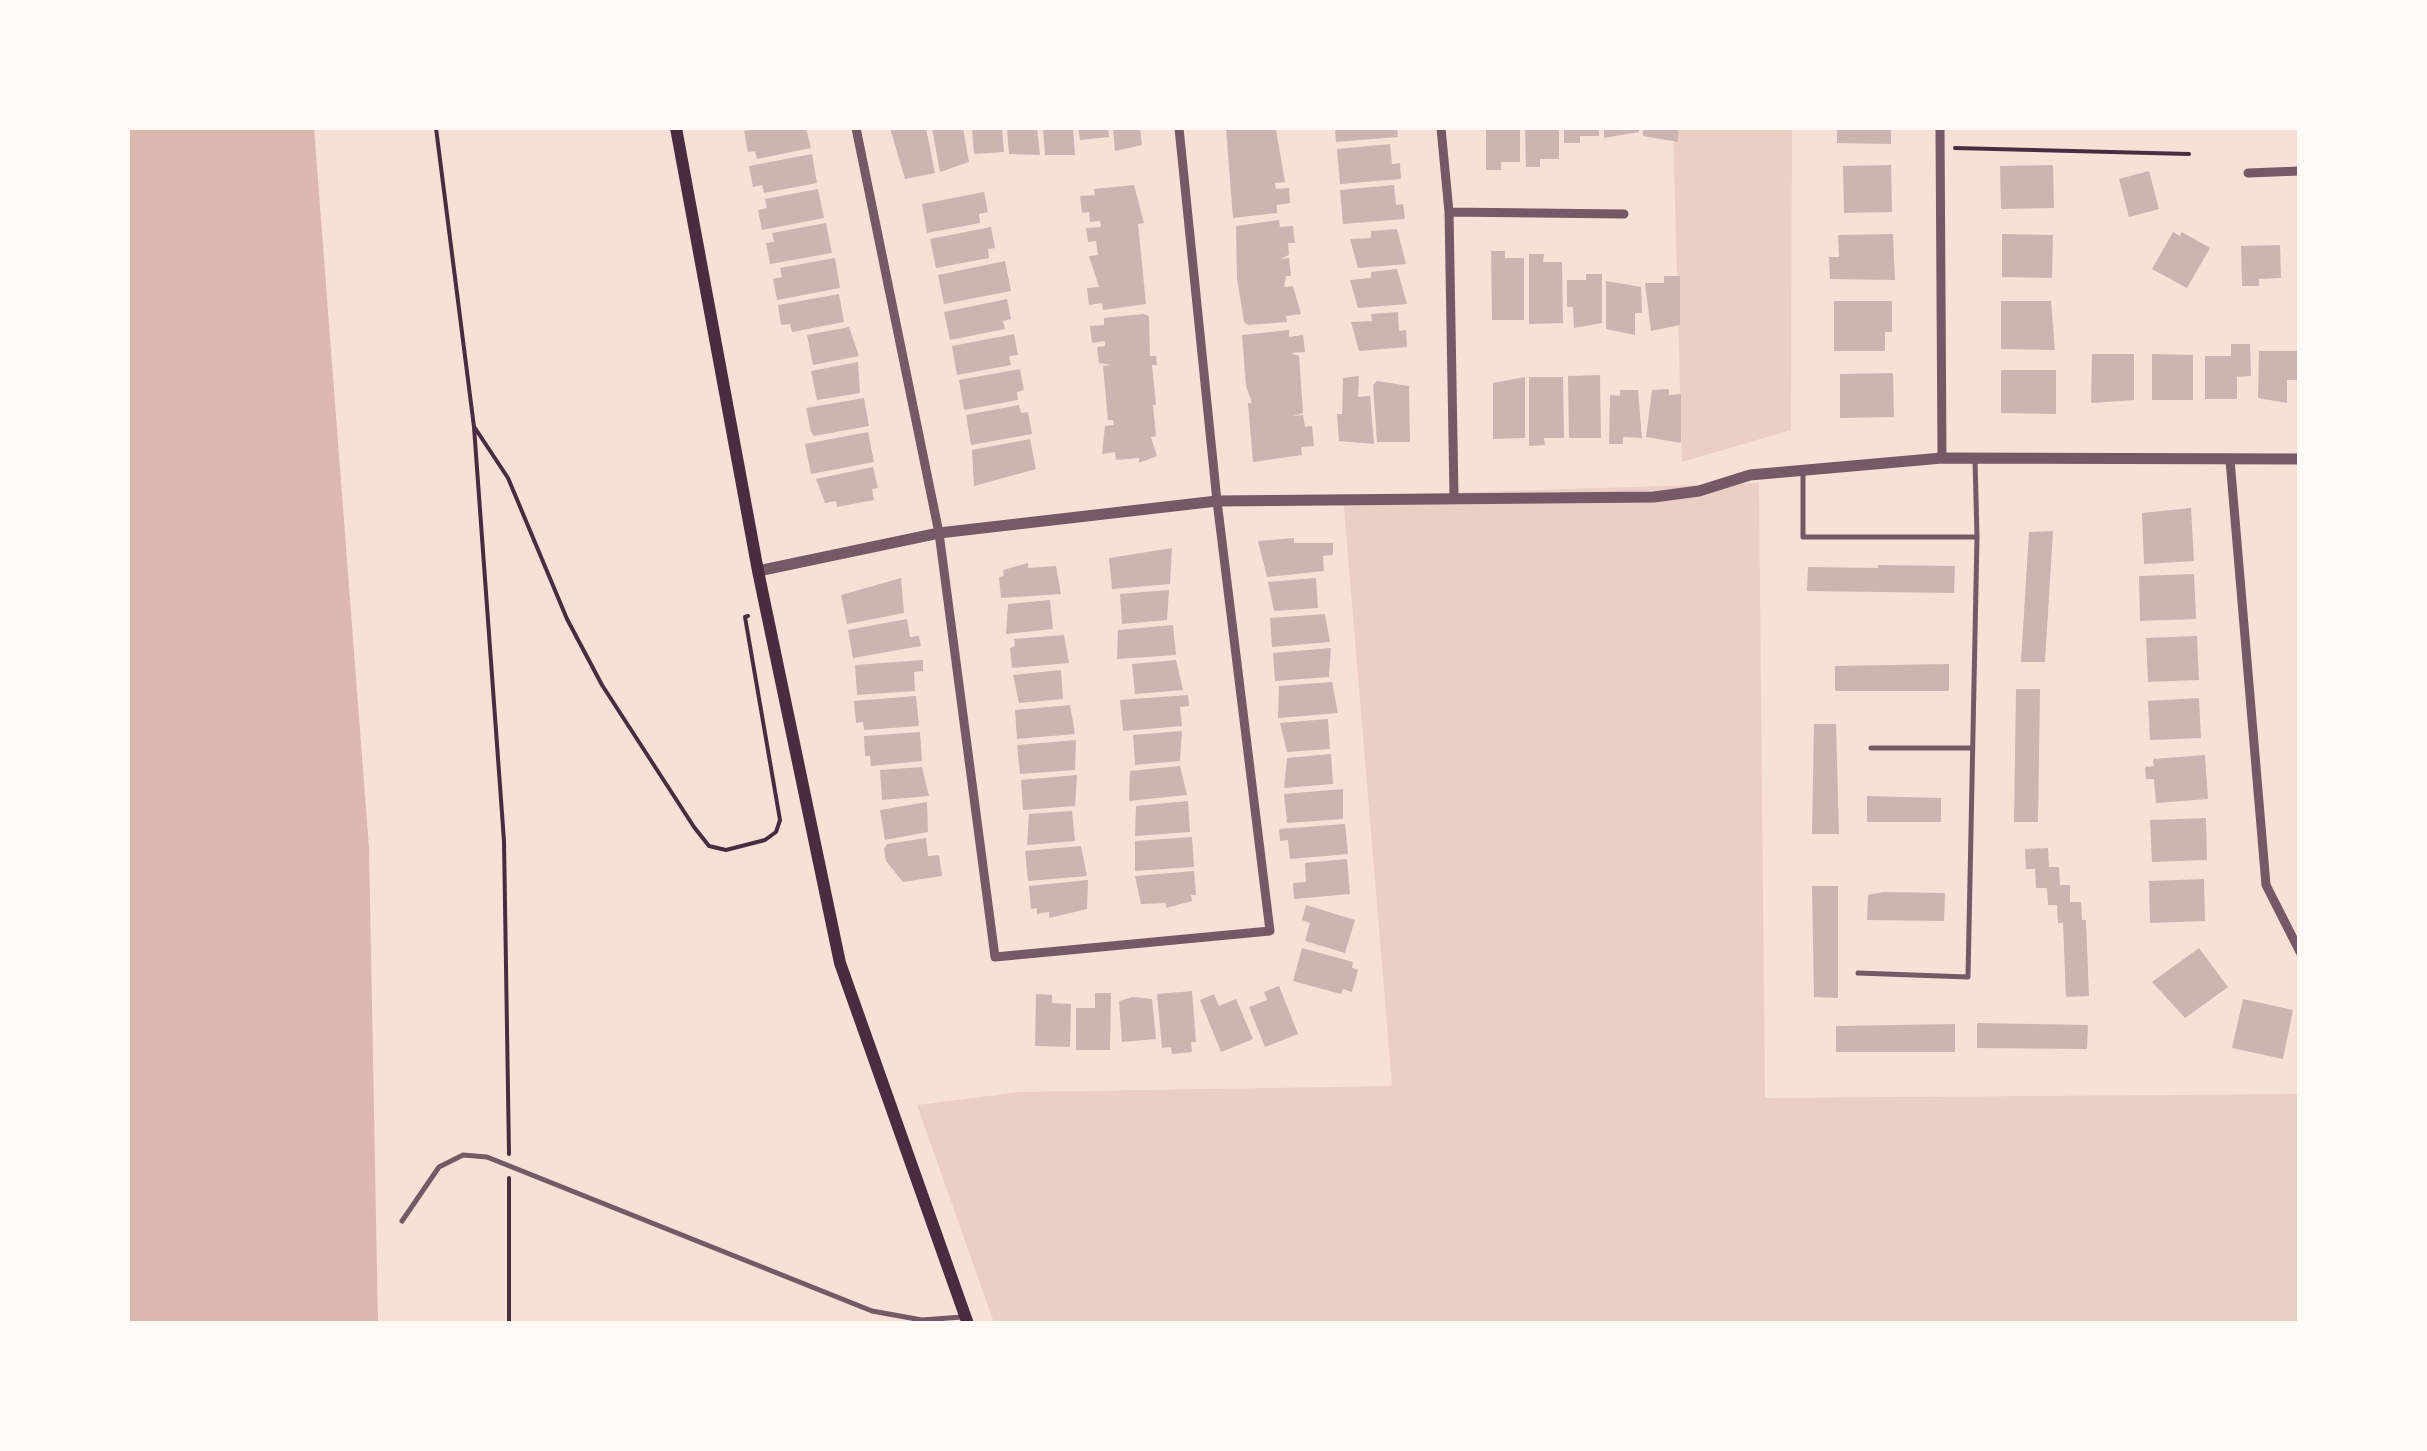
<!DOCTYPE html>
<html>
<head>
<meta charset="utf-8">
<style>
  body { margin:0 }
  #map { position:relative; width:2427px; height:1451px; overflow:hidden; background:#f7e1d7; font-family:Barlow,sans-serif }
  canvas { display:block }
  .frame { position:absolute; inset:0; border:130px solid #fffaf5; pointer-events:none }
</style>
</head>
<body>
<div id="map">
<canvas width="2427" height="1451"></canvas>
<div class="frame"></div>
</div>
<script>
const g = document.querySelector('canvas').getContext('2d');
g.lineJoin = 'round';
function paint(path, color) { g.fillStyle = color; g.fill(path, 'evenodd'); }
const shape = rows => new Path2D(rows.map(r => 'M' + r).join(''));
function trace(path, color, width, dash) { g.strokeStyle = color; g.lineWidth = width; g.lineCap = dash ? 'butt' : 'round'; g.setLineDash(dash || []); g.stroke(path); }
const green = shape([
  [1673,128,1792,128,1791,430,1682,462],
  [1759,483,1765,1098,2299,1094,2299,1323,994,1323,917,1105,1020,1092,1392,1086,1343,496]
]);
const water = shape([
  [128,128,314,128,369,848,378,1323,128,1323]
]);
const building = shape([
  [762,128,806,128,811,148,757,159,755,151,748,152,744,131],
  [890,128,926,128,935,173,905,179],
  [932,128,963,128,969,162,940,172],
  [972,128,1002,128,1004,152,974,154],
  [1007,128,1037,128,1040,155,1009,154],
  [1043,128,1073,128,1075,155,1045,155],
  [1078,128,1108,128,1109,137,1080,140],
  [1113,128,1140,128,1142,145,1115,151],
  [1226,128,1276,130,1285,182,1275,183,1276,189,1289,188,1290,203,1277,205,1277,213,1233,218],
  [1335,128,1397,128,1398,137,1336,142],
  [1486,128,1520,128,1520,162,1501,162,1501,170,1486,170],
  [1525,128,1559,128,1559,159,1540,159,1540,167,1526,167],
  [1564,128,1599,128,1599,136,1580,136,1580,143,1564,143],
  [1604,128,1639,128,1639,132,1604,138],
  [1643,128,1678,128,1678,142,1643,136],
  [1837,128,1891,128,1891,144,1837,143],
  [1390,144,1392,164,1400,163,1401,179,1340,184,1337,149],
  [812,154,817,183,764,193,762,185,753,187,749,166],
  [1891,165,1892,212,1844,213,1843,166],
  [2053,165,2054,208,2001,209,2000,166],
  [2149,171,2159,209,2129,217,2119,179],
  [1134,185,1144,223,1138,224,1146,304,1103,310,1102,303,1089,305,1087,288,1099,287,1089,256,1098,255,1096,241,1088,242,1086,228,1101,227,1100,221,1090,222,1089,212,1082,213,1080,196,1095,195,1094,189],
  [1394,185,1396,205,1403,204,1405,219,1343,224,1340,190],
  [818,189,824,218,762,230,758,210,767,208,765,199],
  [984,192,988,212,979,214,980,223,927,233,922,204],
  [1279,220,1280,227,1293,226,1295,243,1288,243,1289,255,1279,259,1289,258,1291,276,1286,276,1284,287,1293,286,1301,314,1286,316,1287,322,1248,325,1244,322,1237,278,1236,226],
  [826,223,832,253,770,264,766,243,774,242,772,233],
  [991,227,995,248,988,249,989,258,936,268,930,239],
  [1397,229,1406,264,1358,268,1350,239,1371,238,1371,231],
  [2173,232,2180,236,2182,232,2210,248,2187,288,2152,269],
  [1893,234,1895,280,1830,279,1829,257,1839,257,1838,235],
  [2002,234,2053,235,2052,278,2002,277],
  [2280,245,2281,278,2259,279,2259,286,2242,286,2241,246],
  [1491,251,1505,251,1505,258,1524,258,1524,320,1492,320],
  [1529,254,1544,254,1543,262,1562,262,1563,323,1529,324],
  [835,258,840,288,777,300,773,279,782,277,780,268],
  [1005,261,1011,291,944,304,938,275],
  [1397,269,1407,304,1358,308,1350,280,1371,278,1371,272],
  [1586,274,1602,274,1602,323,1574,328,1573,307,1567,307,1567,280,1586,280],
  [1664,276,1680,276,1680,325,1651,331,1645,283,1664,283],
  [1606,281,1641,287,1642,313,1635,313,1635,335,1606,329],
  [839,294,844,322,792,332,790,324,781,325,778,305],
  [1007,299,1011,319,1003,321,1005,329,950,340,944,312],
  [1834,301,1892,301,1892,332,1885,332,1885,351,1834,351],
  [2001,301,2051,301,2055,350,2001,349],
  [1398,312,1399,331,1406,330,1407,347,1359,351,1351,322,1372,321,1371,314],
  [1143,314,1149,316,1150,356,1156,356,1157,365,1152,365,1156,405,1153,405,1156,436,1151,437,1157,456,1139,463,1139,458,1116,460,1115,452,1102,454,1105,426,1114,425,1113,420,1108,420,1103,366,1112,365,1099,363,1097,347,1105,346,1105,341,1092,343,1090,326,1104,325,1104,318],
  [849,327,859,356,813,365,807,335],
  [1289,330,1289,337,1303,335,1305,352,1291,353,1299,356,1303,413,1293,416,1303,415,1305,427,1312,426,1314,446,1301,447,1302,455,1253,462,1248,403,1252,403,1246,386,1242,335],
  [1014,334,1018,355,1009,356,1011,365,957,375,952,346],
  [2231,344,2250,344,2251,376,2237,377,2237,399,2205,399,2205,356,2231,356],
  [2259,351,2300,351,2300,380,2287,380,2287,403,2258,398],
  [2092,354,2134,354,2134,400,2091,403],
  [2152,354,2193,355,2193,400,2152,400],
  [858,362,860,393,817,400,811,371],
  [1020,369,1024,390,1017,392,1018,400,964,410,959,380],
  [2001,370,2056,370,2056,414,2001,413],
  [1893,373,1894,417,1840,418,1840,374],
  [1600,375,1601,438,1569,438,1568,376],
  [1359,376,1358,397,1370,396,1374,444,1339,441,1337,414,1342,414,1343,378],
  [1525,377,1525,438,1493,439,1493,383],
  [1529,377,1563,377,1564,438,1544,438,1545,445,1529,446],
  [1377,381,1409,386,1410,442,1377,442,1373,385],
  [1669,389,1669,395,1681,394,1681,443,1646,437,1652,390],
  [1620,390,1638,390,1642,438,1623,437,1623,444,1609,444,1610,395,1620,396],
  [864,398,869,426,814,436,811,432,806,408],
  [1019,405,1021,413,1028,412,1032,434,971,445,966,415],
  [868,432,874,462,811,474,805,444],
  [1030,439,1036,469,974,486,972,450],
  [873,467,878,488,872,489,874,500,837,507,836,501,825,503,816,479],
  [2191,508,2194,561,2144,564,2142,513],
  [2053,531,2045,662,2021,662,2029,532],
  [1294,538,1294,543,1333,543,1333,555,1323,556,1324,571,1267,577,1258,541],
  [1172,548,1170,584,1112,589,1109,558],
  [1028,563,1028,568,1056,566,1061,594,1001,598,999,577,1004,576,1003,570],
  [1878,565,1955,566,1954,593,1807,591,1808,567,1878,568],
  [2194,574,2196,619,2140,621,2139,576],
  [901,578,904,613,847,624,841,595],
  [1316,578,1318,608,1274,611,1268,582],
  [1169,590,1167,620,1122,624,1120,594],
  [1050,600,1053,629,1006,634,1008,604],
  [1325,614,1330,642,1272,647,1270,618],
  [907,619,910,637,919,636,921,646,853,658,848,630],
  [1173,625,1176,655,1117,659,1118,630],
  [1064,635,1069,663,1012,668,1010,648,1015,646,1014,639],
  [2197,636,2199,680,2148,682,2146,638],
  [1331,648,1329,677,1275,681,1273,653],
  [923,660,923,671,914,672,915,691,857,695,855,665],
  [1176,660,1183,690,1135,694,1132,664],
  [1949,664,1949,691,1835,691,1835,666],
  [1061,670,1063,699,1019,703,1013,675],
  [1332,682,1338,713,1278,718,1279,686],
  [2016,689,2040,689,2038,822,2014,822],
  [1188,695,1189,706,1180,707,1182,726,1123,731,1120,700],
  [916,696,919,726,864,730,863,722,856,723,854,701],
  [2199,698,2201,738,2150,740,2148,701],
  [1070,705,1075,734,1017,739,1015,710],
  [1328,719,1330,749,1287,752,1280,723],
  [1814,724,1836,724,1839,834,1812,834],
  [1182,731,1180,761,1135,765,1133,735],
  [920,732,922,761,871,766,870,756,865,756,864,736],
  [1076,740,1075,770,1020,774,1017,745],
  [1331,754,1333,784,1284,788,1287,758],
  [2205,755,2208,799,2156,803,2154,779,2146,779,2145,767,2154,766,2153,759],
  [1180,766,1187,795,1129,801,1130,771],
  [922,767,929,796,882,800,880,770],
  [1077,775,1075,806,1023,810,1021,780],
  [1343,789,1343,819,1287,823,1284,794],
  [1867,796,1941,798,1941,822,1867,822],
  [1188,801,1190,832,1135,836,1136,806],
  [927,802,928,832,885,840,880,810],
  [1072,811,1075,841,1027,845,1029,814],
  [2206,818,2207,860,2152,862,2150,820],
  [1345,824,1348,854,1290,859,1288,840,1280,841,1279,829],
  [1192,837,1194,867,1135,871,1135,841],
  [926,838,928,856,939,855,942,876,903,882,886,861,884,849,887,844],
  [1081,846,1087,876,1028,881,1025,851],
  [2048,848,2049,867,2059,867,2060,885,2070,885,2070,902,2081,902,2082,920,2086,920,2089,996,2066,997,2063,923,2058,923,2057,905,2048,905,2047,888,2036,888,2035,869,2026,869,2025,849],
  [1347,859,1350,894,1294,899,1293,883,1306,882,1305,863],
  [1194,871,1196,895,1191,895,1192,901,1166,908,1166,903,1141,904,1135,876],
  [2204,879,2205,921,2150,923,2149,881],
  [1088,880,1087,909,1049,918,1049,912,1037,914,1037,908,1031,909,1029,886],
  [1812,886,1838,886,1838,998,1814,997],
  [1883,892,1945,893,1944,921,1867,920,1868,895],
  [1306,905,1355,920,1345,953,1305,941,1310,923,1302,920],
  [1302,948,1353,962,1352,968,1358,970,1352,992,1343,989,1341,994,1293,981],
  [2199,948,2228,987,2185,1018,2152,982],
  [1279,986,1298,1034,1265,1047,1249,1007,1267,1000,1264,992],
  [1192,991,1196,1042,1191,1042,1192,1052,1172,1054,1171,1047,1162,1048,1157,994],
  [1095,993,1111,993,1110,1050,1076,1050,1076,1008,1095,1008],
  [1036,994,1052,995,1052,1003,1071,1004,1070,1047,1035,1046],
  [1214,994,1219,1006,1236,999,1253,1039,1221,1052,1200,1000],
  [1133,997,1152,999,1156,1039,1122,1042,1119,1001],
  [2243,999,2293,1010,2283,1059,2232,1048],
  [1977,1023,2088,1025,2087,1049,1977,1048],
  [1955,1024,1955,1052,1836,1052,1836,1026]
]);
const path = shape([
  [436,128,474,427,504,841,509,1154],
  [1955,148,2189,154],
  [475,428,508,478,567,619,602,685,694,827,709,846,726,850,765,840,776,832,780,820,745,617,748,616],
  [509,1324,509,1178]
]);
const service = shape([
  [1803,472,1803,537,1977,537,1975,460],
  [1871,748,1970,748],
  [1858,973,1968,977,1977,537],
  [402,1221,439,1167,463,1155,487,1157,872,1311,922,1320,962,1317]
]);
const minor = shape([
  [856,128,939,533,995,957,1270,931,1217,501,1179,128],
  [1441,128,1449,212,1454,496],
  [1940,128,1942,458],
  [2248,173,2300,171],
  [1449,212,1624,214],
  [2230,460,2266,885,2300,952]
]);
const tertiary = shape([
  [758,571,939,533,1217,501,1654,497,1699,491,1750,475,1942,458,2300,459]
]);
const secondary = shape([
  [676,128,758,571,840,963,968,1324]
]);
paint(green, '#ebcfc5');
paint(water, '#dcb8b0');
paint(building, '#ccb4b1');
trace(path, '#4a2c40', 4);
trace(service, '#755966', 5);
trace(minor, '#755966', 9);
trace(tertiary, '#755966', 11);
trace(secondary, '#4a2c40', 12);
</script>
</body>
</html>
